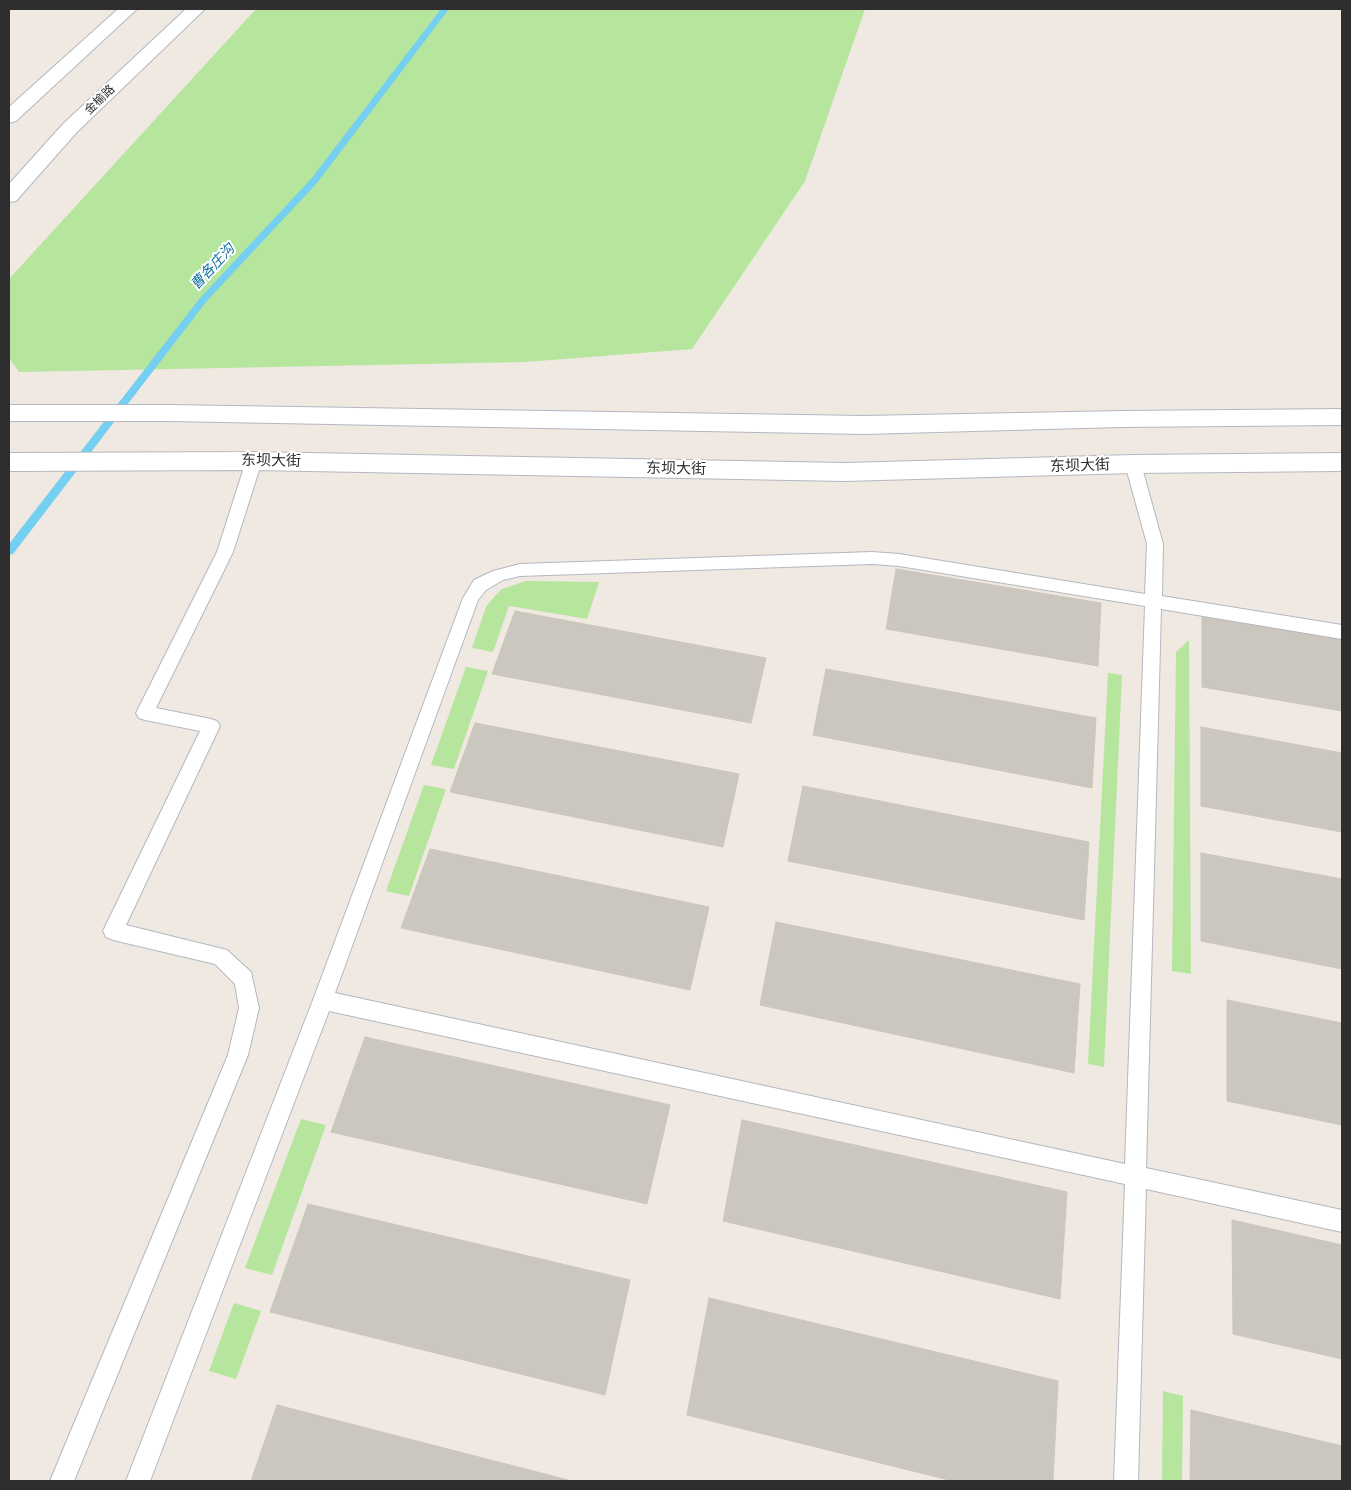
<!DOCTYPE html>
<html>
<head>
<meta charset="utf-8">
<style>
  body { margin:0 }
  #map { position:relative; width:1351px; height:1490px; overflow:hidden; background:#efe9e1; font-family:"Fira Sans",sans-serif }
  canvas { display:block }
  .frame { position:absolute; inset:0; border:10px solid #2e2e2e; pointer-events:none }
</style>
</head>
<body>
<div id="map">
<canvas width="1351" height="1490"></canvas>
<div class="frame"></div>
</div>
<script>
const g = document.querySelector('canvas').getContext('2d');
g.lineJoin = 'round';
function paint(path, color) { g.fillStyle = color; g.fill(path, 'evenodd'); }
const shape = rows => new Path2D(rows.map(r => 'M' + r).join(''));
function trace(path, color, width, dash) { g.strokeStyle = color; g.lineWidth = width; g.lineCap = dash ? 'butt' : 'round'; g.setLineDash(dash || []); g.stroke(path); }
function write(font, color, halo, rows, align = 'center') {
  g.font = font + ' "Fira Sans","Noto Sans SC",sans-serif'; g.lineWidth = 4; g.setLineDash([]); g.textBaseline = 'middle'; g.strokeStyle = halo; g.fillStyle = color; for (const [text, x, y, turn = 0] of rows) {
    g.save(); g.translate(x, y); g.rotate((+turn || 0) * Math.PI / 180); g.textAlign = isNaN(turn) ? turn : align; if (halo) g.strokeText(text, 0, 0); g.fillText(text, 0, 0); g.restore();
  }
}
const green = shape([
  [256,9,865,9,805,181,692,349,525,362,19,372,9,358,9,279],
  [526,581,599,582,587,619,509,606,493,652,472,648,486,607,494,597,502,589],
  [1189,640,1191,974,1172,971,1176,652],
  [466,667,488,671,454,769,431,765],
  [1108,673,1122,675,1104,1067,1088,1064],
  [424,785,446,789,409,896,386,891],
  [301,1119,326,1125,272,1275,245,1268],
  [234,1303,261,1311,236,1379,209,1371],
  [1163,1391,1183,1396,1182,1481,1162,1481]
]);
const stream = shape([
  [441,9,449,9,317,183,206,302,13,554,9,555,9,544,200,298,311,179,441,9]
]);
const building = shape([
  [896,569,1101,603,1098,666,886,629,896,569],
  [515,611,766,658,751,723,492,674,515,611],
  [1202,617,1342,640,1342,711,1202,687,1202,617],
  [826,669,1096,718,1092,788,813,735,826,669],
  [475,723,739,774,723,847,450,792,475,723],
  [1201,727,1342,753,1342,832,1201,806,1201,727],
  [803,786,1089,842,1084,920,788,861,803,786],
  [430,849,709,907,690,990,401,928,430,849],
  [1201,853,1342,879,1342,969,1201,941,1201,853],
  [776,922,1080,984,1074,1073,760,1005,776,922],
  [1227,1000,1342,1023,1342,1125,1227,1101,1227,1000],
  [365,1037,670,1105,647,1204,331,1132,365,1037],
  [742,1120,1067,1192,1060,1299,723,1221,742,1120],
  [308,1204,630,1280,605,1395,270,1312,308,1204],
  [1232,1220,1342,1245,1342,1359,1233,1334,1232,1220],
  [709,1298,1058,1381,1053,1481,953,1481,687,1415,709,1298],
  [277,1405,572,1481,251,1481,277,1405],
  [1191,1410,1342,1446,1342,1481,1190,1481,1191,1410]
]);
const service = shape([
  [254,455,259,457,262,461,233,552,156,708,211,719,217,721,220,726,126,925,227,950,251,972,259,1008,248,1055,74,1481,50,1481,228,1055,239,1008,235,984,215,964,113,940,106,937,103,931,200,731,145,720,139,718,136,713,217,552,246,461,249,457,254,455],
  [1133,458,1138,460,1141,464,1163,544,1162,596,1342,625,1342,639,1161,609,1146,1168,1342,1210,1342,1232,1146,1189,1138,1481,1114,1481,1125,1184,329,1011,150,1481,126,1481,313,1000,463,598,474,580,493,571,520,564,872,552,899,554,1145,594,1147,544,1125,464,1128,460,1133,458],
  [872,564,899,566,1145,606,1125,1164,335,993,478,600,486,590,503,580,520,576,872,564]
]);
const secondary = shape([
  [118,9,137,9,16,121,9,123,9,107,118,9],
  [186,9,205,9,77,132,16,201,9,202,9,184,63,124,186,9],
  [9,405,169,405,864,416,1121,411,1342,409,1342,425,1121,427,864,434,169,421,9,421,9,405],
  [254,452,845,463,1133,455,1342,453,1342,471,1133,473,845,481,254,470,9,471,9,453,254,452]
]);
const farStreetnames = [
  ["金榆路",100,100,-44]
];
const farWaternames = [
  ["曹各庄沟",213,267,-47]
];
const streetNames = [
  ["东坝大街",271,461,1],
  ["东坝大街",1080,466,-2],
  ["东坝大街",676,469,1]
];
paint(green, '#b6e59e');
paint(stream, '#75cff0');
paint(building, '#cbc7bf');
trace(building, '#cbc5ba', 1);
trace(service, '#b4b7c1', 2);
trace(secondary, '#b4b7c1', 2);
paint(service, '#fff');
paint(secondary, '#fff');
write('12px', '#2e2e2e', '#fff', farStreetnames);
write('italic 14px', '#0d6fa3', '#fff', farWaternames);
write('15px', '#2e2e2e', '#fff', streetNames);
</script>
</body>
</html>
